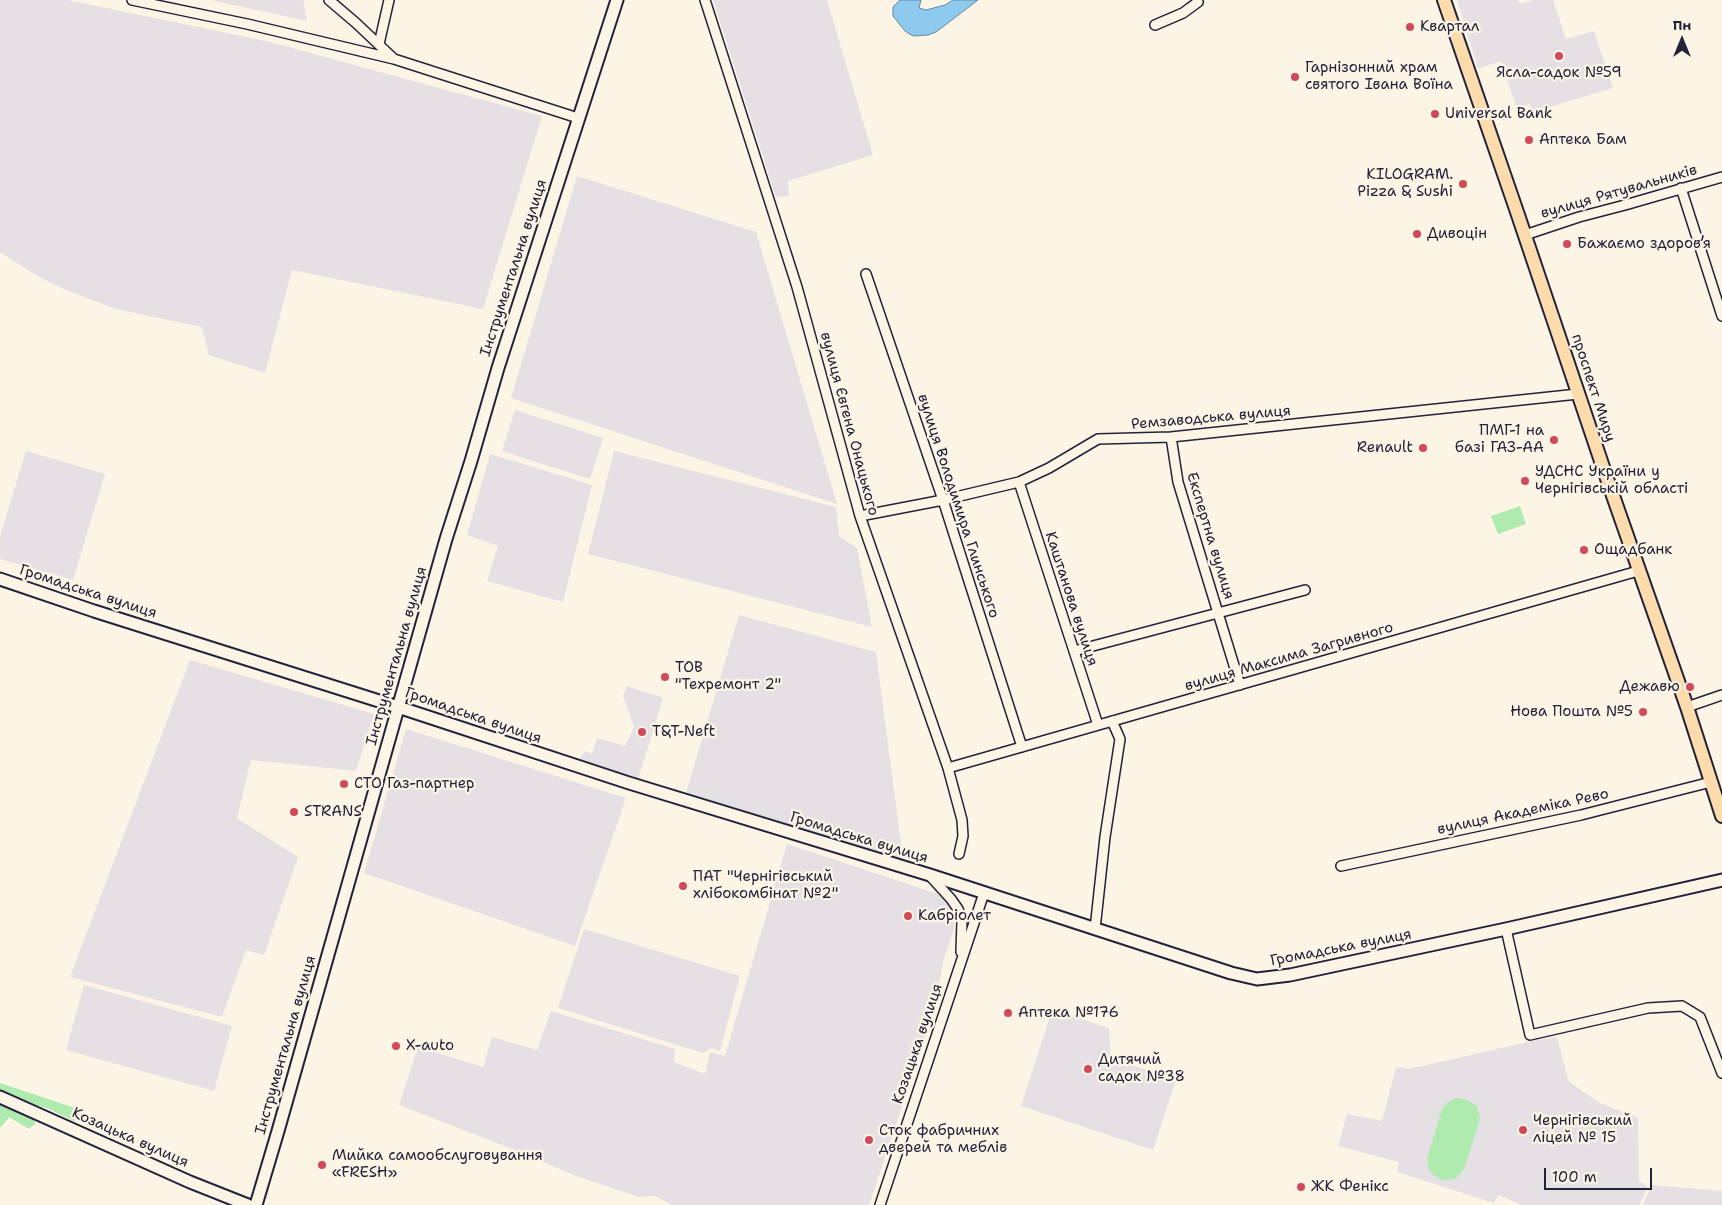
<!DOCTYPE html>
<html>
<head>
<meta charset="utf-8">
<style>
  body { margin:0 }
  #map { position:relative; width:1722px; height:1205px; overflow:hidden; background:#fcf5e5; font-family:"Shantell Sans",sans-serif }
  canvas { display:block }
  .north { position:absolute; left:1657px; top:15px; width:50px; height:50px; -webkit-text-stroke:4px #fcf5e5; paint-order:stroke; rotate:0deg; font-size:14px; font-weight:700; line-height:20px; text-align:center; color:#22223b }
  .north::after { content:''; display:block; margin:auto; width:18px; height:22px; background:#22223b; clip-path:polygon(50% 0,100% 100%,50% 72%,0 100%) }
  .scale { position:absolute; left:1544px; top:1168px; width:108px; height:22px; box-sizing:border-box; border:2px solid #22223b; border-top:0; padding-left:6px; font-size:15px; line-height:18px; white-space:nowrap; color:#22223b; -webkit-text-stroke:4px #fcf5e5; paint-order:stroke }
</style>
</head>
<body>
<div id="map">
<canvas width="1722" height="1205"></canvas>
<div class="north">Пн</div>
<div class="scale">100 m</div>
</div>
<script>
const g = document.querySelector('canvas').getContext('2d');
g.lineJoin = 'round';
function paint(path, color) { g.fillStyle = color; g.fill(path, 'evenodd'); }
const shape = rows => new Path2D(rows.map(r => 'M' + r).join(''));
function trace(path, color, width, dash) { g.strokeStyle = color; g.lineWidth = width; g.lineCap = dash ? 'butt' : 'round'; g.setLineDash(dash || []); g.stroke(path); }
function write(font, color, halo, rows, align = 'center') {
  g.font = font + ' "Shantell Sans",sans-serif'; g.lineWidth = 4.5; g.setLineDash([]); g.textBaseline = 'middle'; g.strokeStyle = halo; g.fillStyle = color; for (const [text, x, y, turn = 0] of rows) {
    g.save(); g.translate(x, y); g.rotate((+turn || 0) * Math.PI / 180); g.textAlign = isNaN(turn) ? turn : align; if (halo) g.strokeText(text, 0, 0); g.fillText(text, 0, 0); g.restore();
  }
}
const built = shape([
  [0,0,68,0,270,42,542,116,483,309,292,270,265,373,209,355,202,327,116,309,66,290,41,278,0,252],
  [211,0,303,0,307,21],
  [713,0,827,0,873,155,788,181,789,196,776,197],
  [1457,0,1518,0,1520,4,1534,0,1553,0,1566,39,1594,31,1613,88,1533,112,1530,104,1517,109,1501,61,1478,69],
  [577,176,756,232,837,504,511,398],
  [515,410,603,438,590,479,502,451],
  [26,451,105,474,73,580,0,559,0,536],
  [614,451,836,507,839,536,857,548,872,627,588,554],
  [490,454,592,485,563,602,487,581,498,546,467,535],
  [739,615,876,652,903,859,686,793],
  [190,660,374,714,356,771,251,760,237,818,298,857,264,955,246,950,222,1017,70,977],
  [627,686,663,698,638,780,579,760,585,751,592,754,597,738,625,746,634,727,623,696],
  [406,729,626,798,575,946,364,873],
  [787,844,944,896,954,915,954,930,944,958,940,979,924,1041,869,1205,672,1205,655,1196,639,1197,576,1176,510,1148,399,1105,418,1047,483,1067,492,1037,537,1050,551,1011,675,1049,674,1062,705,1074,710,1052,725,1056],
  [584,929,740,976,720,1051,711,1048,703,1053,558,1008],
  [84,985,232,1026,214,1091,66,1050],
  [1052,1010,1109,1028,1111,1058,1176,1080,1153,1150,1021,1106],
  [1557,1037,1568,1079,1571,1083,1598,1102,1638,1118,1639,1181,1648,1187,1639,1205,1521,1205,1499,1195,1494,1203,1397,1172,1399,1162,1338,1146,1347,1114,1382,1121,1396,1067,1409,1069,1532,1041],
  [1652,1185,1722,1191,1722,1205,1643,1205]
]);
const green = shape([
  [1520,506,1526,524,1498,534,1491,516],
  [0,1083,75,1108,80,1112,79,1118,74,1121,47,1108,27,1103,0,1091],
  [1456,1098,1465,1099,1477,1106,1480,1119,1464,1169,1455,1179,1442,1180,1433,1175,1428,1167,1427,1159,1442,1109,1447,1103],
  [0,1102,34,1117,35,1124,29,1129,9,1117,0,1128]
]);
const water = shape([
  [900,0,921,0,919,8,926,10,945,5,953,0,978,0,936,32,928,35,913,36,905,31,893,16,893,7,900,0]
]);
const street = shape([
  [132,0,247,24,394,59,578,118],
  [329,0,356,23,394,59],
  [705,0,797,287,860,516,948,768,962,820,963,836,959,854],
  [1155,25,1183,13,1198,2,1197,0],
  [379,44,389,0],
  [1681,188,1722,316],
  [1525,235,1579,217,1625,205,1722,177],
  [866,274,943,500,1022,747],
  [1171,437,1178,482,1240,685],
  [1019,482,1098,725],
  [860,516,943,500,1019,482,1049,468,1098,439,1171,437,1578,394],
  [1074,651,1305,590],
  [1687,707,1722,695],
  [948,768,1638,571],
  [1341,866,1581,815,1711,782],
  [930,876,951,899,958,909,962,920,961,952],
  [1095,929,1105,837,1120,739,1112,721],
  [1506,929,1530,1035,1648,1008,1682,1006,1700,1017,1722,1073],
  [880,1205,984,893]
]);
const secondary = shape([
  [0,579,94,611,398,707,629,783,930,875,1231,973,1257,979,1290,975,1506,929,1722,880],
  [0,1097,190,1182,248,1205],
  [256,1205,278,1131,446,539,471,461,498,368,617,0]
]);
const primary = shape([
  [1444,0,1517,212,1604,470,1687,707,1722,816]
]);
const markers = [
  [1410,27,5,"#d1495b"],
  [1559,56,5,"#d1495b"],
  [1295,77,5,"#d1495b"],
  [1435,114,5,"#d1495b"],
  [1529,140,5,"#d1495b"],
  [1463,184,5,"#d1495b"],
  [1417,234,5,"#d1495b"],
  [1567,244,5,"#d1495b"],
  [1554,440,5,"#d1495b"],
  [1423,448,5,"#d1495b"],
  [1525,481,5,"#d1495b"],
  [1584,550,5,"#d1495b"],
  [665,677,5,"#d1495b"],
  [1690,687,5,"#d1495b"],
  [1643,712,5,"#d1495b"],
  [642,732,5,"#d1495b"],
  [344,784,5,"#d1495b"],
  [294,812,5,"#d1495b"],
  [683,886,5,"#d1495b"],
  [908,916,5,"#d1495b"],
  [1008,1013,5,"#d1495b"],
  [396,1046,5,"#d1495b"],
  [1088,1069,5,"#d1495b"],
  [1523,1130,5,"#d1495b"],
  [869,1140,5,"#d1495b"],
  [322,1165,5,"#d1495b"],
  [1301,1187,5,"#d1495b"]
];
const poiNames = [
  ["Квартал",1420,27],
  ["Гарнізонний храм",1305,68],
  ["святого Івана Воїна",1305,85],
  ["Ясла-садок №59",1559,73,"center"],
  ["Universal Bank",1445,114],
  ["Аптека Бам",1539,140],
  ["KILOGRAM.",1453,175,"right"],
  ["Pizza & Sushi",1453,192,"right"],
  ["Дивоцін",1427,234],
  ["Бажаємо здоров’я",1577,244],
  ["ПМГ-1 на",1544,431,"right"],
  ["базі ГАЗ-АА",1544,448,"right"],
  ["Renault",1413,448,"right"],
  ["УДСНС України у",1535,472],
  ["Чернігівській області",1535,489],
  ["Ощадбанк",1594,550],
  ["ТОВ",675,668],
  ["\"Техремонт 2\"",675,685],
  ["Дежавю",1680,687,"right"],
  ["Нова Пошта №5",1633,712,"right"],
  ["T&T-Neft",652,732],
  ["СТО Газ-партнер",354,784],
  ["STRANS",304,812],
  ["ПАТ \"Чернігівський",693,877],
  ["хлібокомбінат №2\"",693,894],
  ["Кабріолет",918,916],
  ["Аптека №176",1018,1013],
  ["X-auto",406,1046],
  ["Дитячий",1098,1060],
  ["садок №38",1098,1077],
  ["Чернігівський",1533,1121],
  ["ліцей № 15",1533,1138],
  ["Сток фабричних",879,1131],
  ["дверей та меблів",879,1148],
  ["Мийка самообслуговування",332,1156],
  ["«FRESH»",332,1173],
  ["ЖК Фенікс",1311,1187]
];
const streetNames = [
  ["вулиця Рятувальників",1619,192,-16],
  ["Інструментальна вулиця",514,268,-72],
  ["проспект Миру",1593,388,72],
  ["Ремзаводська вулиця",1211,418,-5],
  ["вулиця Євгена Онацького",849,424,75],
  ["вулиця Володимира Глинського",958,506,72],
  ["Експертна вулиця",1210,536,73],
  ["Громадська вулиця",88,592,18],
  ["Каштанова вулиця",1071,599,72],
  ["Інструментальна вулиця",397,656,-74],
  ["вулиця Максима Загривного",1289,657,-16],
  ["Громадська вулиця",473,716,19],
  ["вулиця Академіка Рево",1523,812,-12],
  ["Громадська вулиця",859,838,17],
  ["Громадська вулиця",1341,948,-11],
  ["Козацька вулиця",918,1044,-71],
  ["Інструментальна вулиця",286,1045,-74],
  ["Козацька вулиця",130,1138,24]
];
paint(built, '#e5e0e4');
paint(green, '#afeaaf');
paint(water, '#8dcaed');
trace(water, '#6287a6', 1);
trace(street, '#22223b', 12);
trace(secondary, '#22223b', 15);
trace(primary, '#22223b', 16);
trace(street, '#fcf5e5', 9);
trace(secondary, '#fcf5e5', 11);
trace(primary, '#fcdcac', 12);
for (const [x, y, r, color] of markers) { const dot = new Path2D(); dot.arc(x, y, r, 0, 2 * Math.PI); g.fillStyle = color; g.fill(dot); trace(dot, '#fcf5e5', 2); }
write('15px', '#22223b', '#fcf5e5', poiNames, 'left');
write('15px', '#22223b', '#fcf5e5', streetNames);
</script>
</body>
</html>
